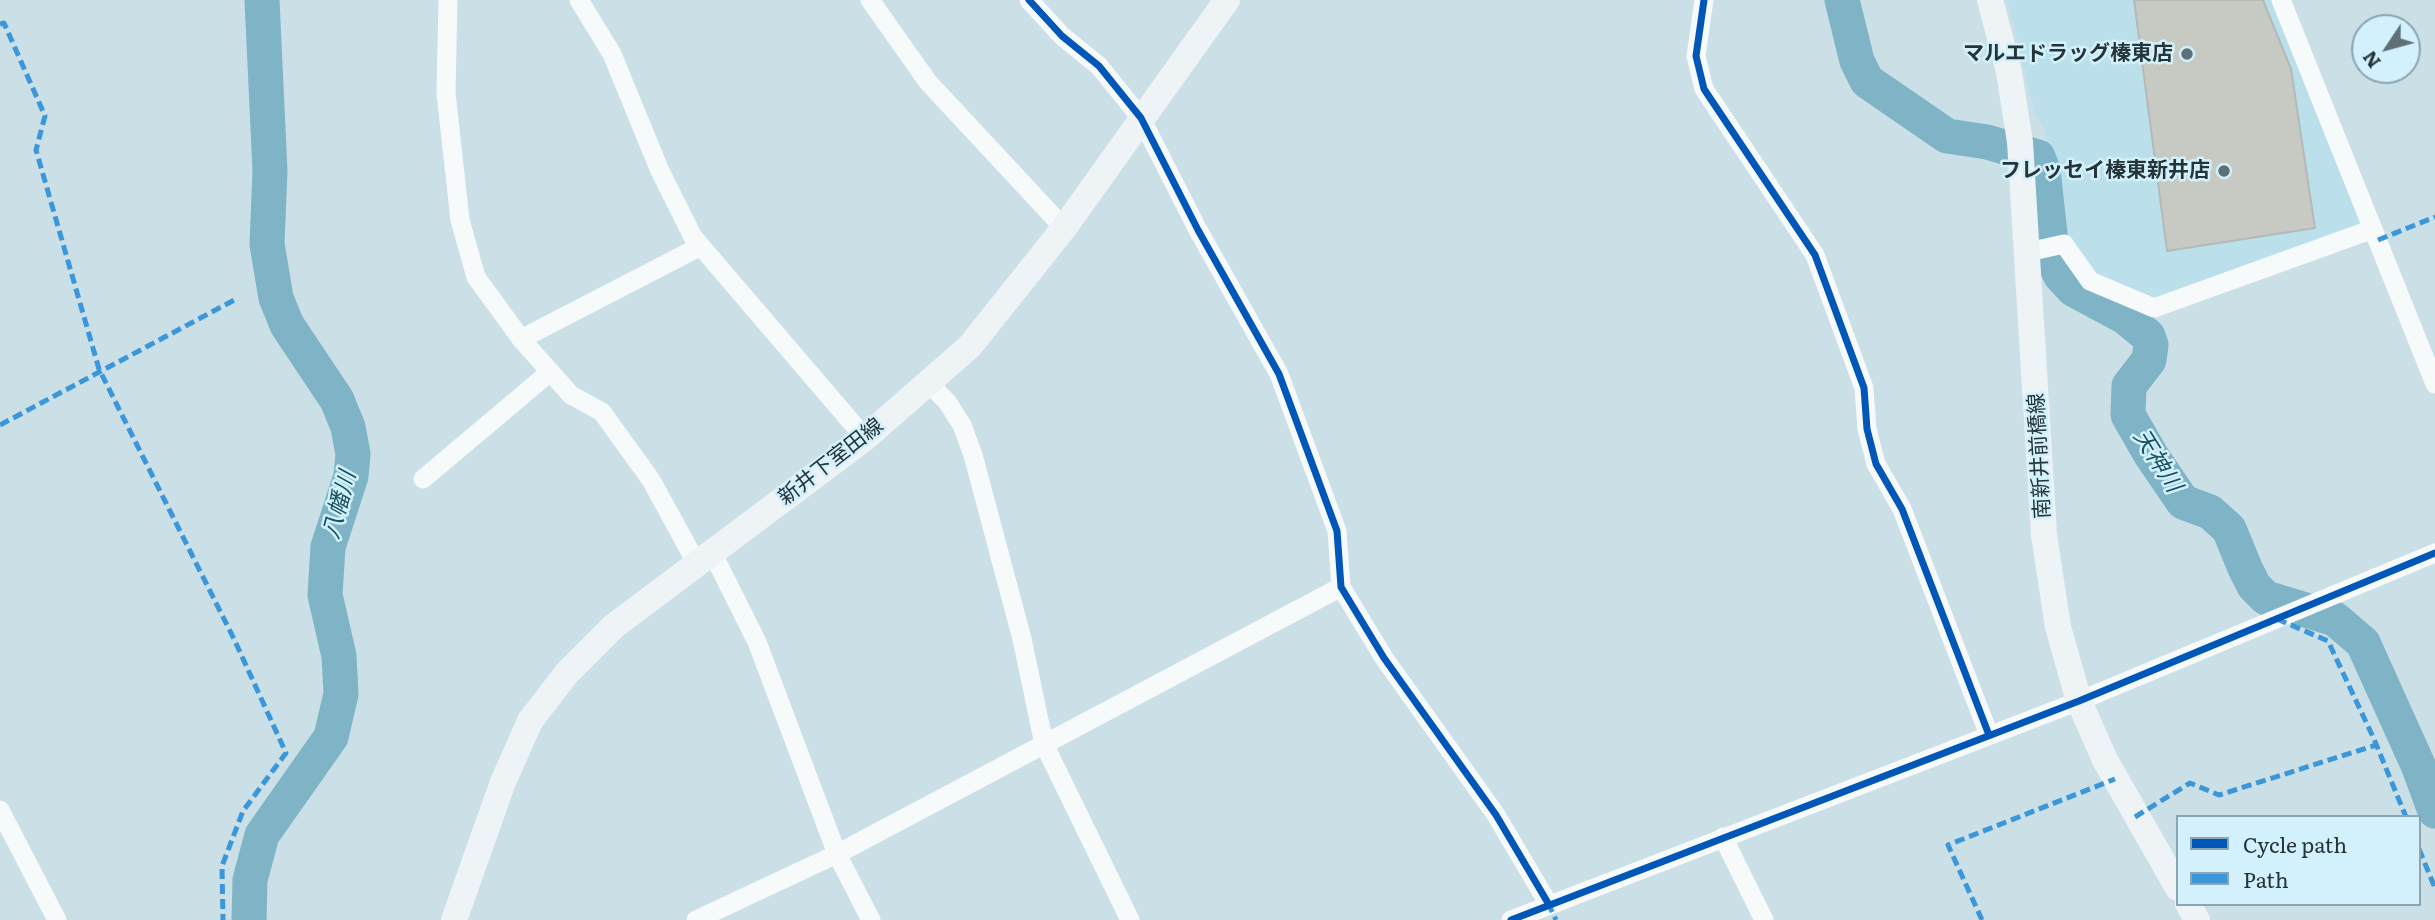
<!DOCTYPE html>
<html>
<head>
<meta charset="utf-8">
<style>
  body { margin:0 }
  #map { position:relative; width:2435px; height:920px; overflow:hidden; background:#cbdfe7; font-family:Literata,serif }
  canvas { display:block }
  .legend { position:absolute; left:2176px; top:815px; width:245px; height:91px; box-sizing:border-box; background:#d2f1fc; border:2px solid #8ca5ae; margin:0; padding:9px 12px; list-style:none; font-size:21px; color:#243439 }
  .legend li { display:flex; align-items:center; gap:14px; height:35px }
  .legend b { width:35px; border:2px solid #8ca5ae }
  .north { position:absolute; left:2351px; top:14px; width:70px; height:70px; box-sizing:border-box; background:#d2f1fc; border:2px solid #8ca5ae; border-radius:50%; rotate:234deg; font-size:19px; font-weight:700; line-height:28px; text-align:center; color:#243439 }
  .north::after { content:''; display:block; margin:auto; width:24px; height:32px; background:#5e7076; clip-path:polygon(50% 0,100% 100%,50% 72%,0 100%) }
</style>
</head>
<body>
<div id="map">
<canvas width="2435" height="920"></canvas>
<ul class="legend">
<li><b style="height:9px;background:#0057b8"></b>Cycle path</li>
<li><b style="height:9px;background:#3b97d9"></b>Path</li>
</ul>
<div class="north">N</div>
</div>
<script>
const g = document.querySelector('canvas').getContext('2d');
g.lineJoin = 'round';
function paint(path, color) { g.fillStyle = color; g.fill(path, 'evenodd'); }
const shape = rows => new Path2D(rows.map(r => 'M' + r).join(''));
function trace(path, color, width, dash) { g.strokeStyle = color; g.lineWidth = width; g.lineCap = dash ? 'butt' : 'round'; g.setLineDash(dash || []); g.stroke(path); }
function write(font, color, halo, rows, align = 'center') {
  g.font = font + ' Literata,"Noto Sans JP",serif'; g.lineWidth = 5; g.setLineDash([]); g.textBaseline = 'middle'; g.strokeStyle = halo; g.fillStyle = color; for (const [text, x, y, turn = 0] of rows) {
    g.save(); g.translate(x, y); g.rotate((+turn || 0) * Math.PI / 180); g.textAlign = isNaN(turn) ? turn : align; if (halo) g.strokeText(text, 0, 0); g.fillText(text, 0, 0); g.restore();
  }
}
const built = shape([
  [2007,0,2275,0,2364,215,2360,227,2159,303,2109,286,2058,240,2045,131,2034,110]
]);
const river = shape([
  [1842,0,1857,61,1867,81,1947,136,1987,142,2038,157,2043,170,2053,261,2061,276,2073,289,2125,317,2148,336,2151,345,2149,360,2129,386,2128,415,2151,455,2183,502,2210,512,2229,529,2245,568,2254,586,2266,598,2335,619,2363,643,2418,765,2435,811],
  [249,920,250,880,262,835,331,737,341,694,339,656,325,595,328,547,351,476,353,454,348,427,337,400,287,325,276,298,267,244,270,171,262,0]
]);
const building = shape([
  [2134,0,2263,0,2291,69,2315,228,2167,251,2134,0]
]);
const street = shape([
  [448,0,446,93,460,220,476,277,521,339,571,395,602,412,651,480,697,564],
  [579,0,612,54,660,171,693,237,865,438],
  [870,0,928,82,1064,228],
  [1029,0,1062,36,1099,66,1141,118,1198,230,1279,374,1337,531,1341,587,1384,658,1496,815,1548,903],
  [1704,0,1696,56,1704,89,1815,255,1864,388,1867,429,1876,464,1902,509,1989,735],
  [2281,0,2435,384],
  [2028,252,2064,244,2090,281,2154,308,2373,229],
  [521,339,701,246],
  [929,383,948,403,962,425,973,455,1022,639,1044,744,1130,920],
  [423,479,550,372],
  [712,552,757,642,837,854,871,920],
  [0,810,57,920],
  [1723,837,1764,920],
  [696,920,837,854,1341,587],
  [1511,920,2079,701,2435,553]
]);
const secondary = shape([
  [1990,0,2009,72,2020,142,2044,535,2058,627,2079,701,2105,760,2178,888],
  [2188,904,2197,920],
  [454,920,503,782,530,721,567,673,614,626,865,438,970,346,1064,228,1227,0]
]);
const quiet = shape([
  [0,24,4,23,45,116,36,150,99,369,234,639,286,753,243,811,222,866,223,920],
  [2378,240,2435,217],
  [0,425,238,298],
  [2277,619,2328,641,2374,739,2406,817],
  [2135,817,2190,783,2219,795,2376,745],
  [2419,849,2435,888],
  [1548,903,1556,920],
  [1982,920,1948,845,2115,779]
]);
const cycleway = shape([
  [1029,0,1062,36,1099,66,1141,118,1198,230,1279,374,1337,531,1341,587,1384,658,1496,815,1548,903],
  [1704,0,1696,56,1704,89,1815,255,1864,388,1867,429,1876,464,1902,509,1989,735],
  [1511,920,2079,701,2435,553]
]);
const markers = [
  [2187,54,7,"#5e7076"],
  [2224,171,7,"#5e7076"]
];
const poiNames = [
  ["マルエドラッグ榛東店",2173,54],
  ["フレッセイ榛東新井店",2210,171]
];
const streetNames = [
  ["南新井前橋線",2040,456,-93],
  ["新井下室田線",831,462,-38]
];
const waterNames = [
  ["天神川",2157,461,58],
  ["八幡川",340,505,-75]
];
paint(built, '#bcdfec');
trace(river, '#7fb4c6', 35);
paint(building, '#c7c9c3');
trace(building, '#b4bab8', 2);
trace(street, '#f7fafb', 19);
trace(secondary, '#eef3f5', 26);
trace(quiet, '#3b97d9', 5, [10, 5]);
trace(cycleway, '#0057b8', 7);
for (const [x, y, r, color] of markers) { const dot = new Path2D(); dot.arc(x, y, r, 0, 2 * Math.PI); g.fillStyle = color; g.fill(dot); trace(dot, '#d2f1fc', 2.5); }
write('bold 21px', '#243439', '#d2f1fc', poiNames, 'right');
write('21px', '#243439', '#d2f1fc', streetNames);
write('italic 23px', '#195263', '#d2f1fc', waterNames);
</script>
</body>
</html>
